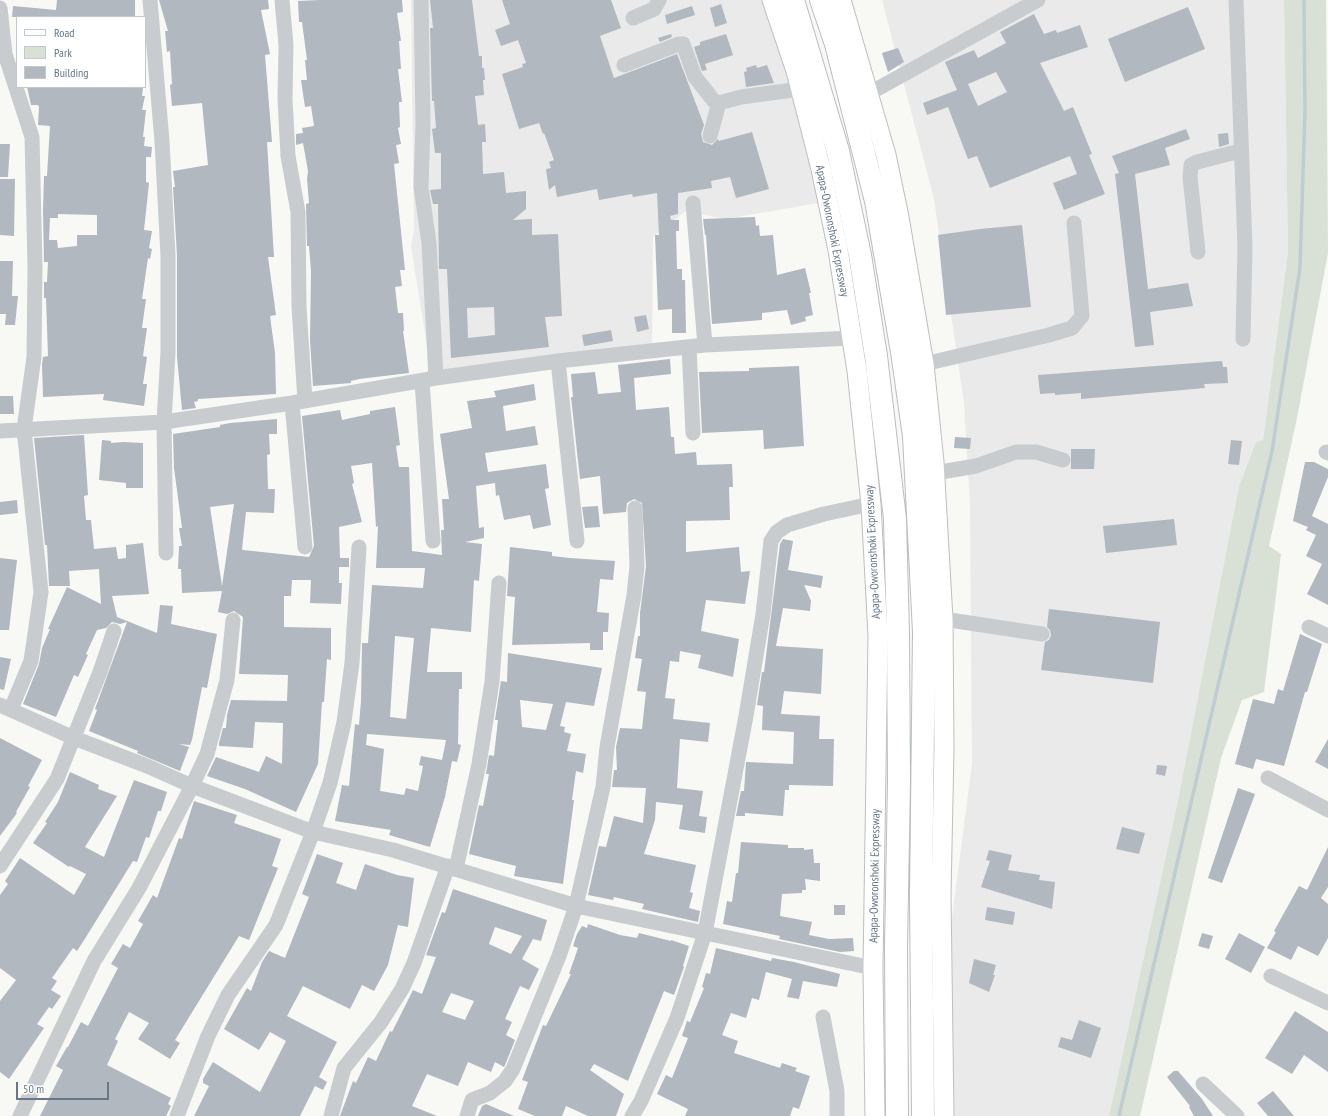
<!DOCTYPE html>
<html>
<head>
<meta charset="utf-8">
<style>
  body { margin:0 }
  #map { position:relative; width:1328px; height:1116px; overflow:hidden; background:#f8f8f5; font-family:"PT Sans Narrow",sans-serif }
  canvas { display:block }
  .legend { position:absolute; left:16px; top:16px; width:130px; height:72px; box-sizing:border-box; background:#fff; border:1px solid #c1c9d0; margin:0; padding:5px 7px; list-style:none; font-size:12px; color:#657789 }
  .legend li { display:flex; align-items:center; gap:8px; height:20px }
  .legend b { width:20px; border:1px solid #c1c9d0 }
  .scale { position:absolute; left:16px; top:1082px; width:93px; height:18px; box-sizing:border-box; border:2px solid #657789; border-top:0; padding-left:5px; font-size:12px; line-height:14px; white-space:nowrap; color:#657789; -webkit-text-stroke:3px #fff; paint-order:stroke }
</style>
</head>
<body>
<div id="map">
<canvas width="1328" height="1116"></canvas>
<ul class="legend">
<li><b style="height:5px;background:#fff"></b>Road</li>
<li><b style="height:11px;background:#d9e1d6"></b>Park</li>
<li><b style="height:11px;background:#b1b8bf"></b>Building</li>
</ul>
<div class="scale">50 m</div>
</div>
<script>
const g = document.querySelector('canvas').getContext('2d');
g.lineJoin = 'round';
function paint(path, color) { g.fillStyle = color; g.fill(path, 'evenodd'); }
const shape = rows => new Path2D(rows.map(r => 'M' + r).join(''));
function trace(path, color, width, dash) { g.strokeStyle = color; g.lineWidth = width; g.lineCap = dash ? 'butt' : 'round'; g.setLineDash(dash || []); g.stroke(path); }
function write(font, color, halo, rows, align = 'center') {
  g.font = font + ' "PT Sans Narrow",sans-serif'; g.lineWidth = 4; g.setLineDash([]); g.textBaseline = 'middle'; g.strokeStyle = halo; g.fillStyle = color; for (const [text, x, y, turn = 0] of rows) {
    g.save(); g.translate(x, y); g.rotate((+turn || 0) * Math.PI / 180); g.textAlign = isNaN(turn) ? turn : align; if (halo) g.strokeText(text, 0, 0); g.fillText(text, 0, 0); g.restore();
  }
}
const built = shape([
  [411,0,764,0,806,119,818,203,725,219,686,211,653,237,652,357,433,383,411,246,414,232],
  [882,0,1284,0,1288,252,1263,440,1256,442,1239,486,1177,805,1109,1116,939,1116,940,1010,972,764,970,505,964,403,934,199]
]);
const green = shape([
  [1284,0,1326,0,1328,253,1297,418,1269,546,1281,554,1264,692,1242,700,1221,758,1140,1116,1109,1116,1177,805,1239,486,1256,442,1263,440,1288,252]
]);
const stream = shape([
  [1119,1116,1272,451,1300,268,1305,111,1304,0]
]);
const building = shape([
  [57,0,135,0,135,17,12,17,13,6,56,10],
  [159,0,268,0,269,9,261,10,270,54,265,55,272,142,267,142,274,257,268,257,276,315,270,316,275,353,276,394,198,399,198,401,194,402,196,408,182,410,177,357,177,256,173,187,175,187,173,171,208,165,202,103,172,106,170,85,172,84,170,51,167,52,165,31,168,31],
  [320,0,402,0,403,12,397,13,401,41,399,41,401,69,398,69,402,102,399,102,400,127,398,128,401,144,396,145,399,163,394,164,405,270,400,270,402,286,395,287,398,313,403,313,404,331,403,331,409,373,359,379,351,381,351,383,313,386,310,341,311,271,309,246,307,246,306,204,309,203,307,179,308,171,303,143,296,145,296,134,303,133,302,128,314,126,311,106,305,107,301,80,307,80,305,60,307,60,302,22,299,22,298,1],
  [430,0,472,0,479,56,482,56,482,68,484,68,485,80,483,80,484,95,475,96,478,125,485,124,486,142,482,142,483,174,504,172,506,193,526,191,526,209,513,220,532,219,532,235,558,234,562,316,545,317,549,347,451,358,447,269,439,269,438,204,433,204,430,190,441,189,441,153,435,153,432,129,436,128,434,101,432,101,430,28,433,28],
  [494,307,495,335,468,338,467,308],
  [502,0,611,0,621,28,600,36,614,78,677,54,704,125,701,134,703,142,712,145,718,139,719,141,752,132,769,189,736,198,730,177,711,181,712,188,678,193,678,214,670,216,671,220,679,220,679,231,676,231,677,269,682,269,682,280,685,280,686,333,672,333,672,309,658,310,655,235,659,235,657,193,633,197,632,194,599,200,597,189,557,197,555,185,549,190,546,169,551,168,549,162,554,160,544,133,543,134,539,123,519,129,502,74,523,67,522,64,526,63,518,40,501,46,495,30,510,24],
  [721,4,727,23,715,27,710,8],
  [692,6,695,15,667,24,665,15],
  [1188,7,1205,49,1125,82,1108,39],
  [1034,14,1044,34,1056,30,1057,33,1080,25,1088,47,1040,63,1064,111,1073,107,1092,154,1089,155,1105,194,1064,210,1053,183,1077,174,1070,156,990,188,977,156,968,159,948,107,927,115,923,103,957,90,945,62,974,50,978,58,1006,43,1000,32],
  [996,72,1007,92,978,106,968,84],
  [671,34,672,37,660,42,658,38],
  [726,34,733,55,705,64,707,70,702,71,694,47,700,45,700,42],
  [898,48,904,62,888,72,882,53],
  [756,65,757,68,767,65,774,83,746,87,744,72,747,71,746,68],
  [27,87,143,87,142,96,145,96,142,110,146,110,143,137,145,137,144,146,152,147,151,157,146,157,146,182,149,183,144,230,152,231,149,248,152,249,150,259,148,258,142,299,146,299,142,328,147,328,143,356,147,357,143,384,147,384,144,406,103,400,104,394,43,397,42,365,43,357,48,356,46,298,44,298,44,282,47,282,48,262,44,262,43,211,44,176,47,176,50,126,38,125,39,107,38,105,31,105],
  [58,214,97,215,97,235,77,235,77,246,58,248,57,240,49,240,50,218,58,218],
  [1186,129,1190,139,1165,148,1170,165,1135,174,1148,289,1188,283,1193,306,1150,312,1154,345,1135,347,1115,174,1119,173,1112,156],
  [1228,133,1229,144,1219,147,1218,134],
  [0,144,10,144,8,177,0,177],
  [0,179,15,179,14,236,0,235],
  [755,217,756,226,759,225,760,236,773,235,777,275,805,268,811,293,809,293,813,315,805,317,806,321,791,325,787,310,762,313,762,320,712,324,706,235,705,235,703,219],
  [1022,225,1031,307,946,315,938,235,980,229],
  [0,261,13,261,12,296,18,296,15,325,5,325,6,314,0,314],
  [646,315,649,329,637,332,634,317],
  [611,330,613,341,584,346,582,335],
  [670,359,671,374,634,378,636,410,669,407,671,437,674,437,675,454,696,452,697,465,732,464,733,487,729,487,730,520,686,521,686,552,739,547,741,572,750,571,745,604,706,600,701,631,739,639,733,677,698,668,701,655,680,651,679,662,670,661,665,698,675,699,673,719,710,723,708,742,680,739,677,788,703,791,699,816,707,817,705,833,679,829,683,805,656,802,655,820,644,854,696,865,690,892,693,893,689,908,700,911,698,922,642,909,644,904,614,897,613,900,588,895,599,846,606,847,614,816,643,823,646,788,612,787,614,770,617,770,616,747,620,728,642,729,646,692,637,691,642,659,635,658,638,636,640,636,640,613,646,566,642,503,634,499,627,503,626,512,603,514,600,476,580,479,571,397,573,397,571,374,595,372,598,394,621,392,618,365],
  [1222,361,1223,367,1227,367,1228,383,1204,384,1205,388,1081,399,1081,393,1055,395,1055,393,1040,394,1038,375],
  [799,366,804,446,764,449,763,430,702,433,699,372,749,371,749,368],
  [534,384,536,400,503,406,506,431,535,426,538,445,485,453,488,472,546,464,549,488,545,489,551,525,533,529,530,515,504,520,499,495,496,496,495,483,476,486,479,528,484,527,484,538,465,542,482,544,479,581,474,580,471,632,431,628,427,672,462,672,462,689,459,689,458,744,461,745,457,762,452,761,445,797,430,847,389,835,391,830,335,821,342,785,349,786,355,724,359,725,361,701,362,643,368,643,372,585,423,588,425,568,376,568,378,526,376,527,372,463,351,466,354,483,352,484,362,522,339,527,340,558,349,558,349,567,339,567,339,583,342,583,341,604,310,603,311,580,292,580,291,596,284,596,284,627,331,628,331,660,327,659,324,702,322,702,318,764,296,812,245,789,207,776,216,757,259,772,266,756,282,764,283,723,255,722,253,748,219,746,219,743,223,728,226,728,227,715,231,700,287,701,288,675,239,674,243,617,234,611,227,614,218,612,222,591,182,593,181,569,178,569,179,546,182,546,179,528,182,528,174,468,173,434,220,427,220,425,230,423,277,419,277,434,269,434,270,454,267,455,268,489,275,489,274,513,246,512,242,549,243,550,309,557,314,546,302,416,340,410,342,420,370,414,370,411,395,407,400,445,396,446,399,467,409,467,412,551,442,555,441,530,444,530,442,499,449,499,440,434,472,428,467,401,496,397,494,391],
  [234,504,222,586,210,507],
  [395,636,414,638,406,719,390,717],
  [367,734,446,740,442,760,421,756,419,765,423,766,418,791,406,788,404,795,380,791,384,749,366,745],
  [0,396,13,396,14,414,0,414],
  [84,435,88,495,84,496,86,520,91,520,94,549,116,547,118,559,126,558,126,545,143,543,149,594,112,596,117,617,157,633,160,605,173,606,171,624,217,634,207,688,202,687,192,740,190,745,179,744,189,747,180,771,137,753,138,751,89,731,97,710,95,709,127,622,120,624,112,622,106,628,97,630,86,654,88,655,78,677,74,675,56,717,23,704,39,664,42,648,50,629,48,629,67,587,101,604,99,569,69,571,70,586,49,586,47,545,45,545,34,438],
  [955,437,971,438,970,449,954,448],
  [102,440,111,441,111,443,123,442,143,443,143,488,126,488,126,483,99,480],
  [1231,440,1242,441,1239,465,1228,464],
  [1071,449,1095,449,1094,469,1071,469],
  [1305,462,1314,462,1328,469,1328,477,1312,516,1328,524,1328,605,1307,594,1322,564,1306,556,1316,535,1306,530,1308,527,1293,521],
  [17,500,18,513,0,515,0,502],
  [598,506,600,527,585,528,582,507],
  [1174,519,1177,545,1106,553,1103,526],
  [783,539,793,541,788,570,823,576,821,588,804,585,811,601,810,611,783,608,776,646,823,649,821,694,784,691,781,714,820,716,819,739,834,739,833,786,789,785,789,790,785,790,783,816,745,813,745,816,736,816,741,791,744,791,746,762,793,764,794,732,762,730,763,706,757,705,762,672,764,672,780,544],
  [510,547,552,552,552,556,570,558,615,561,613,580,600,579,597,612,609,613,608,632,603,632,603,650,590,650,590,643,512,645,515,597,507,596],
  [0,558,17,560,9,630,0,630],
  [1049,609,1160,622,1153,683,1041,670,1045,642,1049,640,1051,635,1050,630,1047,627],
  [1300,634,1322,644,1307,692,1305,692,1284,766,1256,759,1253,769,1235,764,1253,699,1274,704,1278,689,1283,691],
  [508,653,602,668,594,706,566,702,560,726,565,727,564,732,571,734,567,751,586,754,583,773,576,771,572,800,574,800,563,884,514,876,516,866,469,854,479,805,483,806,489,774,486,774,489,755,494,756,498,720,495,720,501,681,507,682],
  [520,700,553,704,546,730,522,727],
  [0,657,11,659,4,690,0,689],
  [0,738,42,760,28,786,30,787,16,812,17,813,0,836],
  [1328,739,1328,769,1315,762],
  [1157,765,1167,766,1165,776,1156,774],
  [70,772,99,785,98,789,117,796,85,847,104,857,134,780,167,792,161,811,158,811,149,838,146,837,137,862,133,861,86,937,77,951,73,948,52,978,57,981,51,990,61,996,52,1009,49,1007,37,1024,44,1028,9,1079,0,1072,0,1001,16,980,0,968,0,895,8,884,5,881,20,858,74,895,86,874,70,866,69,867,33,843,47,823,45,822,58,802],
  [1238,788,1255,794,1222,883,1208,878],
  [194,801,237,815,234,823,281,839,272,866,278,868,249,940,239,936,175,1040,180,1043,170,1059,138,1039,149,1023,129,1012,115,1039,118,1041,107,1065,171,1098,168,1104,171,1106,166,1116,40,1116,63,1070,56,1066,67,1047,68,1047,81,1022,88,1026,118,968,111,964,123,944,130,948,143,924,138,921,153,895,157,898,179,838,182,839],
  [1122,827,1145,833,1139,854,1116,849],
  [741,842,788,845,788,848,804,848,804,850,813,849,814,863,820,863,820,881,805,879,806,890,802,890,802,893,782,894,780,916,812,922,809,935,829,939,853,938,854,951,840,952,779,939,780,936,723,924,727,901,732,902,736,873,738,873],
  [1328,847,1328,887,1321,898,1328,904,1328,938,1318,956,1298,946,1291,960,1267,948,1276,932,1274,931,1299,886,1307,890],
  [989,850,1012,855,1008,870,1040,875,1039,880,1055,882,1052,909,981,887,990,861,986,860],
  [317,854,343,863,336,883,356,890,365,864,397,875,414,878,408,927,398,925,388,965,374,991,362,985,350,1009,303,986,287,1016,337,1042,319,1077,327,1082,323,1090,315,1086,300,1116,194,1116,209,1086,203,1083,203,1079,213,1062,260,1092,286,1041,270,1032,259,1050,224,1029,247,988,251,991,262,962,269,951,285,958,309,897,302,894],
  [453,889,547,920,541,941,533,939,522,959,539,969,529,990,520,986,505,1019,512,1022,506,1035,515,1040,505,1065,504,1067,495,1062,491,1072,468,1062,458,1086,427,1074,412,1106,437,1116,340,1116,353,1081,356,1083,368,1057,376,1061,390,1031,392,1032,413,990,422,994,436,957,426,955,442,912,445,913],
  [495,927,522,936,511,954,489,944],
  [451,993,474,1001,465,1020,442,1012],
  [834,905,845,905,845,915,834,915],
  [987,907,1015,912,1013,925,985,920],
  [588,924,620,935,637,938,639,933,671,941,671,940,689,946,683,966,684,967,674,995,664,991,628,1081,594,1064,590,1070,624,1094,616,1116,588,1116,566,1106,562,1116,535,1116,518,1109,528,1082,522,1080,543,1025,546,1026,571,974,569,974,578,948,573,946,577,934,582,926,587,928],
  [1202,933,1213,936,1209,949,1198,946],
  [1239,933,1265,947,1251,973,1225,959],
  [716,948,771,961,772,958,794,962,840,974,837,987,803,981,799,999,787,997,792,979,766,972,759,1000,752,998,746,1018,731,1013,722,1035,738,1041,734,1053,780,1068,782,1063,797,1068,795,1071,810,1076,799,1109,793,1107,790,1116,685,1116,688,1109,657,1094,666,1075,672,1078,688,1038,682,1036,687,1021,690,1022,704,988,702,987,706,973,710,974],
  [974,959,996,965,993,975,995,975,989,992,969,983],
  [1295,1011,1328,1032,1328,1072,1304,1055,1292,1074,1265,1058],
  [1079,1020,1101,1028,1091,1058,1058,1047,1061,1037,1072,1040],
  [1174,1071,1178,1071,1202,1099,1213,1116,1194,1116,1189,1107,1190,1106,1167,1077],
  [1273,1091,1294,1116,1268,1116,1257,1103],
  [486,1104,514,1116,478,1116,482,1106]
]);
const minor = shape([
  [150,0,162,141,168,256,168,352,164,422,166,553],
  [282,0,286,45,285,99,288,156,298,212,299,307,305,401],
  [421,0,423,123,421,187,429,243,436,378],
  [1236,0,1245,247,1243,339],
  [0,8,5,54,32,137,35,267,34,357,24,429,41,592,31,661,11,709],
  [633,18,654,9,659,0],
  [624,65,679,44,683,44,695,77,714,101,719,103,741,97,800,89],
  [868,94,1038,0],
  [710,136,719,103],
  [693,203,705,345],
  [1198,252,1190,177,1191,165,1197,162,1240,151],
  [689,347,693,433],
  [558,361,577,541],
  [924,364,1049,335,1072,328,1082,316,1074,223],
  [422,381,433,541],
  [292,403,305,547],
  [0,431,164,422,292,403,436,378,558,361,705,345,852,338],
  [1326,452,1328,453],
  [935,473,976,466,1016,452,1036,452,1063,460],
  [943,619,1042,634],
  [1309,627,1328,636],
  [0,705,74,738,147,766,192,786,313,832,393,850,576,906,873,968],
  [1268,778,1328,810],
  [0,866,57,779,100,672,114,631],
  [456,869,479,764,492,682,499,583],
  [1271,976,1328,1003],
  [823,1017,837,1091,837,1116],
  [1203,1084,1237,1116],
  [20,1116,94,961,139,888,192,786,207,754,227,680,233,620],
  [177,1116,208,1036,228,995,276,925,313,832,330,783,344,722,352,663,359,547],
  [331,1116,344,1068,381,1022,402,989,414,963,448,866],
  [467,1116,472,1100,490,1093,505,1081,513,1069,559,956,576,906,603,787,607,747,634,595,637,566,635,508],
  [632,1116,641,1101,677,1018,705,933,746,716,763,614,771,541,777,532,787,525,824,514,871,504]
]);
const major = shape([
  [772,0,796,71,821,169,838,250,857,371,871,504,878,636,873,968,875,1116],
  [841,0,886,155,899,217,924,364,934,462,943,619,944,749,941,895,944,1116]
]);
const highway = shape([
  [793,0,838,151,860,255,876,356,895,519,898,634,899,781,896,947,897,1116],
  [821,0,836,44,876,201,902,352,914,436,924,632,921,898,923,1116]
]);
const streetNames = [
  ["Apapa-Oworonshoki Expressway",832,231,79],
  ["Apapa-Oworonshoki Expressway",873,552,-93],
  ["Apapa-Oworonshoki Expressway",875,876,-89]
];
paint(built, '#e9eae9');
paint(green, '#d9e1d6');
trace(stream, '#c1ccd1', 3.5);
paint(building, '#b1b8bf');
trace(major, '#bbbfc3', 21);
trace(highway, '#babec1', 24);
trace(minor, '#c8cccf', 15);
trace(major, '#fff', 19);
trace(highway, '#fff', 22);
write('12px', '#657789', '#fff', streetNames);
</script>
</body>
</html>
